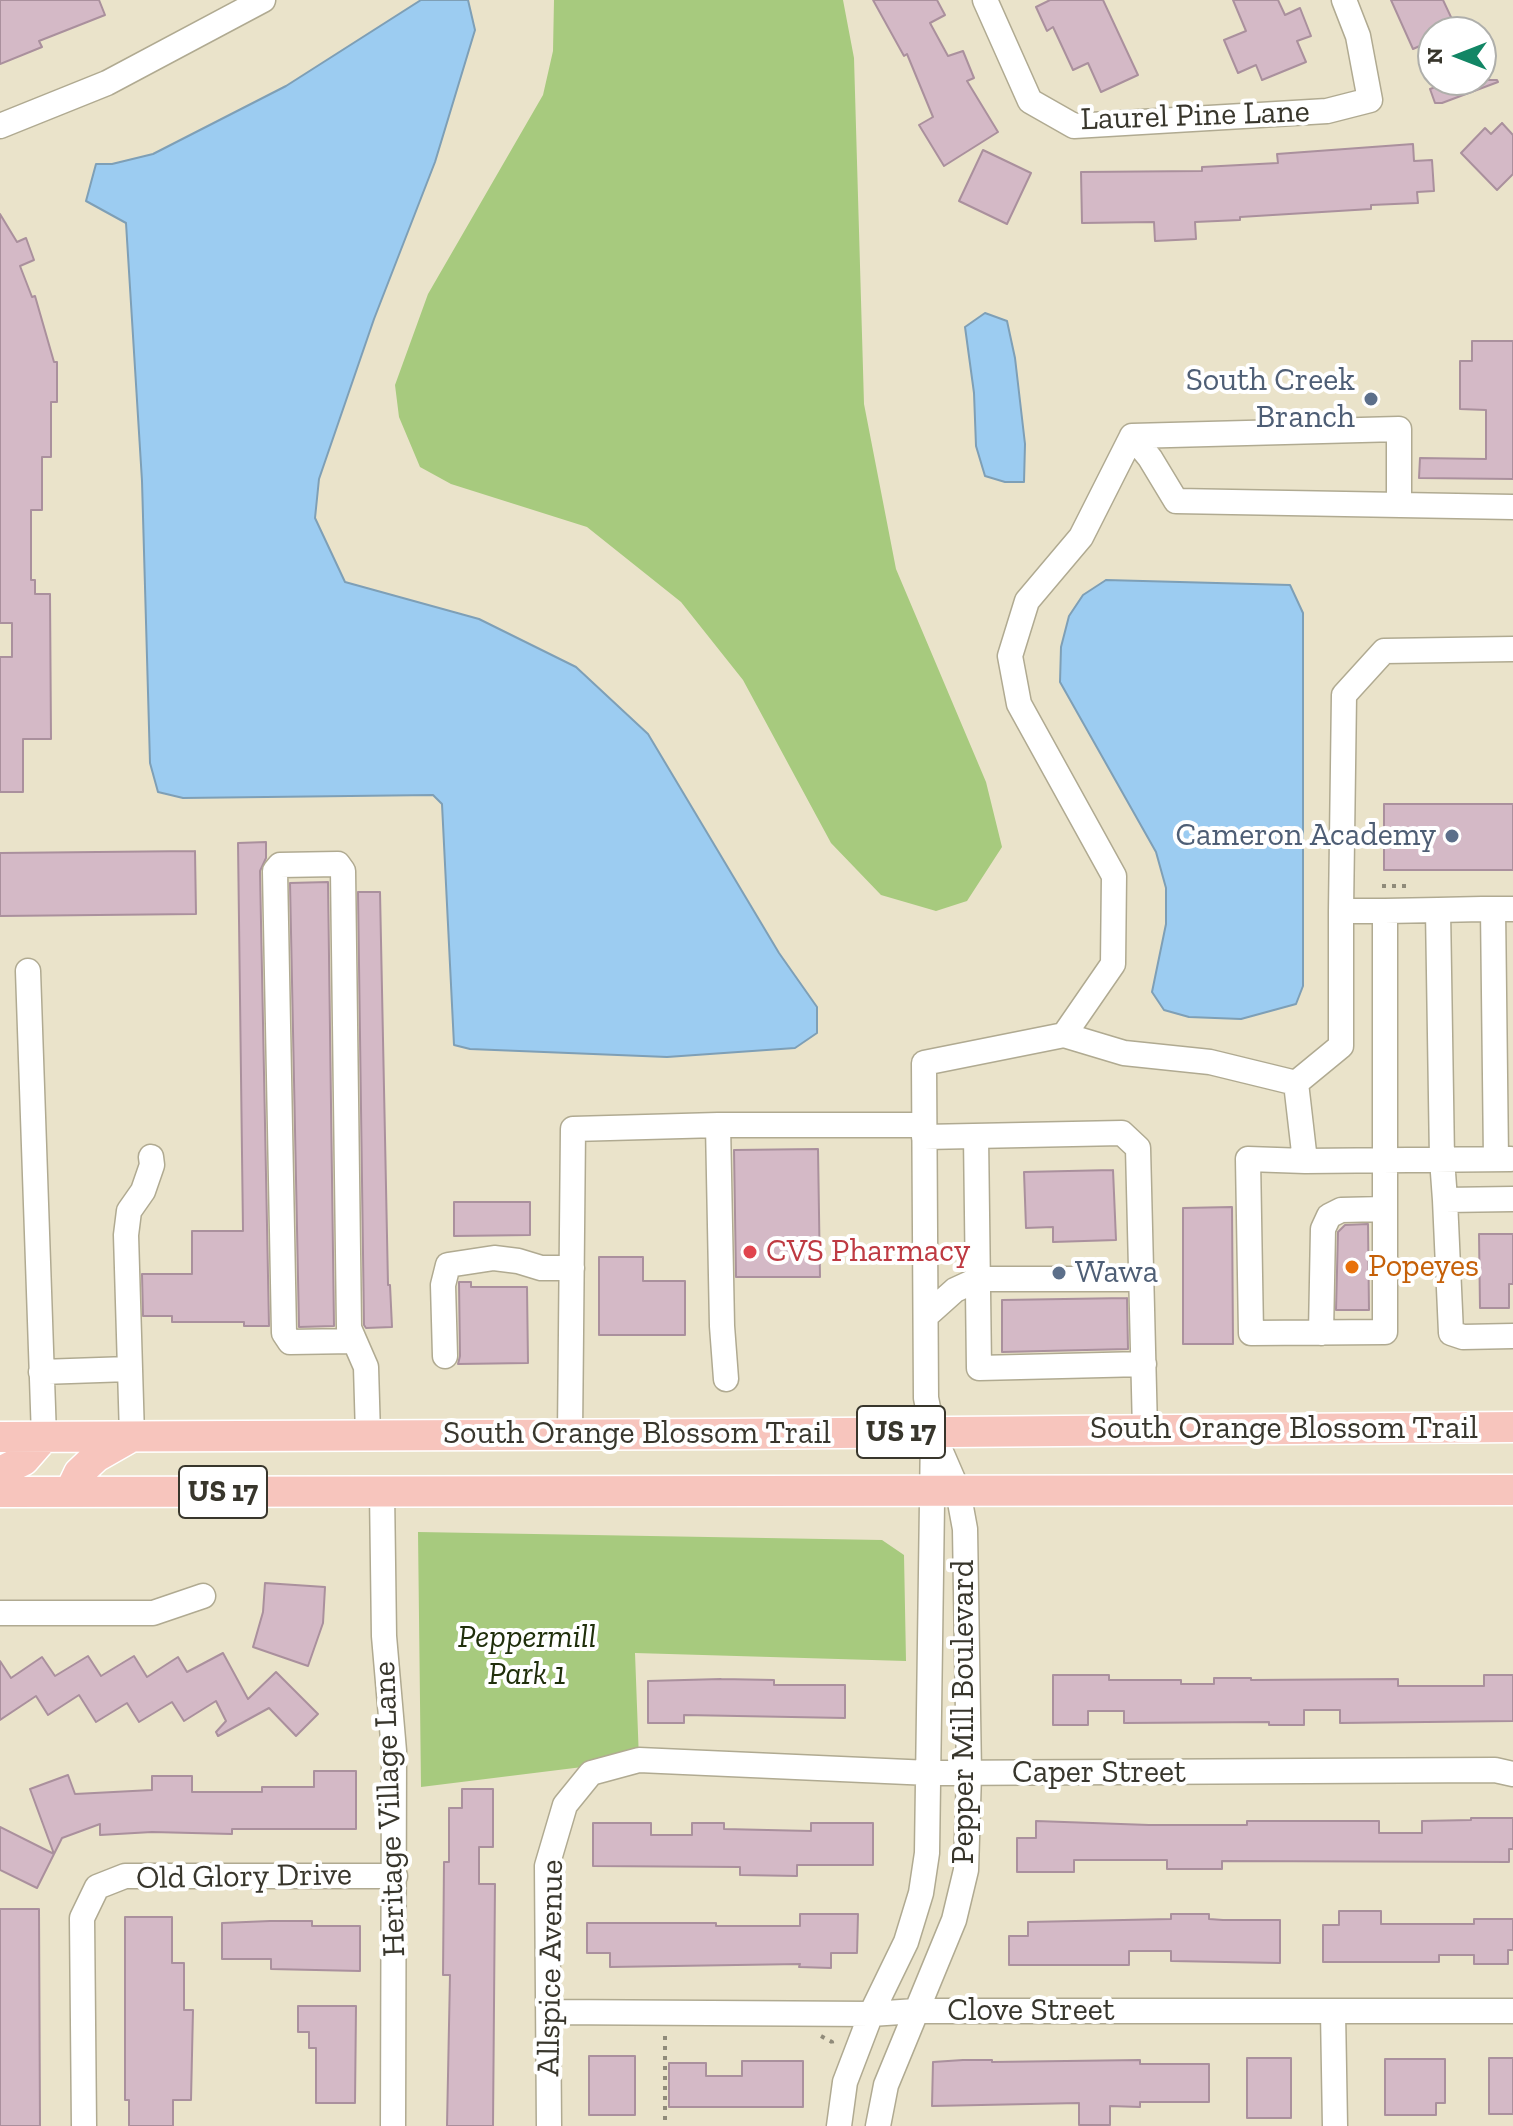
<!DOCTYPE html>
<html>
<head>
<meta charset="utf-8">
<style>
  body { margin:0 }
  #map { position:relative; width:1513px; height:2126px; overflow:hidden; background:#eae3ca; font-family:"Zilla Slab",serif }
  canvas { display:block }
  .north { position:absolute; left:1417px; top:16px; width:80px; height:80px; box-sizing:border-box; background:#fff; border:2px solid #afafab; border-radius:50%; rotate:270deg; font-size:22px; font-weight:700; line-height:32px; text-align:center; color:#38362c }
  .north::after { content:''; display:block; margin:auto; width:28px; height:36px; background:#128665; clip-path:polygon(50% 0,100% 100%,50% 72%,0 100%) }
</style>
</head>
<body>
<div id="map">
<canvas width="1513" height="2126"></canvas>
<div class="north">N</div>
</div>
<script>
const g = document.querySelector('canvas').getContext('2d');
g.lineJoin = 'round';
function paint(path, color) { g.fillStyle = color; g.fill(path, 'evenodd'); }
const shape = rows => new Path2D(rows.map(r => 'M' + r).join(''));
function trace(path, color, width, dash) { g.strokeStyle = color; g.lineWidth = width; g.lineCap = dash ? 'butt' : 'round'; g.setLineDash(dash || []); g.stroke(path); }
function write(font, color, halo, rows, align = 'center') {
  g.font = font + ' "Zilla Slab",serif'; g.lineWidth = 8; g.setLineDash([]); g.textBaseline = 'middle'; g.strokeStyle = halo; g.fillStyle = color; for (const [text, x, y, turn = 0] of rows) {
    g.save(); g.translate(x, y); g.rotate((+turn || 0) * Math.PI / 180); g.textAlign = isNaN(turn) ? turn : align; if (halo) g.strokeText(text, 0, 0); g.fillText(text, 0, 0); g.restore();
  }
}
const green = shape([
  [554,0,843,0,854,58,864,404,896,569,986,782,1002,847,967,901,936,911,881,895,831,843,743,680,681,602,587,527,451,484,420,467,399,417,395,385,428,294,543,95,553,51],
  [418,1532,882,1540,904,1555,906,1661,635,1653,639,1760,421,1787]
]);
const water = shape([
  [421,0,468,0,475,30,435,162,374,319,319,479,315,518,345,582,479,619,576,667,648,734,779,953,817,1007,817,1033,795,1048,667,1057,470,1049,454,1045,442,804,433,795,183,798,158,792,150,763,142,481,126,223,86,201,96,164,112,164,153,154,286,86,421,0],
  [985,313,1007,321,1015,358,1025,444,1024,482,1005,482,985,476,976,446,974,393,965,327,985,313],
  [1106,580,1290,585,1303,613,1303,986,1296,1004,1241,1019,1189,1017,1164,1010,1152,992,1166,924,1166,888,1156,852,1060,682,1061,647,1069,616,1083,595,1106,580]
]);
const building = shape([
  [0,0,99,0,105,15,39,41,42,47,0,64,0,0],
  [873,0,937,0,945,15,930,23,948,56,963,51,974,78,967,81,998,132,944,166,919,125,933,117,907,54,904,56,873,0],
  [1050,0,1103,0,1138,75,1101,92,1088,63,1073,70,1053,27,1047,31,1036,7,1050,0],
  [1233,0,1278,0,1285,15,1300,8,1311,36,1297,41,1306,62,1262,80,1256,65,1238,73,1224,40,1246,31,1233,0],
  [1391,0,1443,0,1458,32,1433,32,1433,40,1413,49,1391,0],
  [1443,80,1497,80,1498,82,1442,103,1435,103,1430,89,1444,84,1443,80],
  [1502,123,1513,135,1513,174,1497,190,1461,153,1485,128,1491,134,1502,123],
  [1413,144,1414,161,1432,160,1434,191,1417,192,1418,203,1371,205,1371,209,1240,217,1240,220,1195,222,1196,239,1155,241,1154,222,1082,223,1081,172,1202,171,1202,167,1278,163,1277,154,1413,144],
  [983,150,1031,173,1007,224,959,201,983,150],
  [0,214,17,242,26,238,34,260,20,266,32,297,35,296,54,362,57,362,57,402,51,402,51,457,42,457,42,510,31,510,31,580,35,580,35,594,50,594,51,739,23,739,23,792,0,792,0,657,12,657,12,623,0,623,0,214],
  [1472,341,1513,341,1513,479,1419,478,1420,458,1486,459,1486,410,1460,409,1460,361,1472,361,1472,341],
  [1384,804,1513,804,1513,870,1384,870,1384,804],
  [266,842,266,858,260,871,269,1326,244,1326,244,1322,172,1322,172,1316,143,1316,142,1274,192,1274,192,1231,243,1231,238,843,266,842],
  [195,851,196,914,0,916,0,853,195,851],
  [328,882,334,1326,299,1327,290,883,328,882],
  [358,892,380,892,388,1285,390,1285,392,1327,366,1328,364,1325,358,892],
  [818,1149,820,1277,736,1277,734,1150,818,1149],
  [1113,1170,1116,1240,1053,1242,1053,1227,1026,1228,1024,1172,1113,1170],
  [454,1202,530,1202,530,1235,454,1236,454,1202],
  [1232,1207,1233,1344,1183,1344,1183,1208,1232,1207],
  [1368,1224,1369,1310,1336,1310,1338,1232,1345,1225,1368,1224],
  [1479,1234,1513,1234,1513,1284,1509,1284,1509,1308,1480,1308,1479,1234],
  [599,1257,643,1257,643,1281,685,1281,685,1335,599,1335,599,1257],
  [459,1282,471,1282,471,1287,527,1287,528,1363,458,1364,460,1356,459,1282],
  [1127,1298,1128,1349,1002,1352,1002,1300,1127,1298],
  [265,1583,325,1587,323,1623,308,1666,253,1647,263,1612,265,1583],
  [223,1653,248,1699,276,1672,318,1714,296,1736,269,1708,218,1736,216,1732,226,1721,216,1701,184,1721,172,1702,139,1722,127,1703,96,1722,79,1695,48,1715,36,1696,0,1720,0,1661,11,1678,42,1657,55,1676,88,1656,101,1676,134,1656,147,1677,178,1657,187,1672,223,1653],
  [1053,1675,1109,1675,1109,1680,1181,1680,1181,1684,1214,1684,1214,1678,1251,1678,1251,1680,1398,1679,1398,1686,1484,1686,1484,1675,1513,1675,1513,1721,1340,1723,1340,1710,1304,1710,1304,1725,1269,1725,1269,1722,1124,1723,1124,1711,1088,1711,1088,1725,1053,1725,1053,1675],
  [721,1679,774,1680,774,1685,845,1685,845,1718,684,1715,684,1723,648,1723,648,1681,721,1679],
  [314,1771,356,1771,356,1829,232,1829,232,1834,152,1832,100,1835,100,1824,62,1838,37,1888,0,1870,0,1827,54,1854,30,1789,68,1775,75,1794,152,1790,152,1776,192,1776,192,1792,262,1792,262,1787,314,1787,314,1771],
  [462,1789,493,1789,493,1847,479,1847,479,1884,495,1884,493,2126,447,2126,450,1975,443,1975,444,1862,449,1862,449,1808,462,1808,462,1789],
  [1471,1818,1513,1818,1513,1849,1509,1849,1509,1862,1222,1861,1222,1869,1167,1869,1167,1860,1074,1860,1074,1872,1017,1872,1017,1838,1036,1838,1036,1821,1149,1825,1247,1825,1247,1821,1379,1821,1379,1833,1422,1833,1422,1821,1471,1820,1471,1818],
  [593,1823,651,1823,651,1835,692,1835,692,1823,724,1823,724,1829,811,1831,811,1823,873,1823,873,1865,797,1865,797,1876,740,1875,740,1867,593,1866,593,1823],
  [0,1909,39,1909,40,2126,0,2126,0,1909],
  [1339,1911,1381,1911,1381,1924,1474,1924,1474,1919,1513,1919,1513,1950,1508,1950,1508,1964,1474,1964,1474,1955,1439,1955,1439,1962,1323,1962,1323,1925,1339,1925,1339,1911],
  [800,1914,858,1914,857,1953,831,1953,831,1968,799,1967,800,1964,610,1967,610,1953,587,1953,587,1923,716,1923,716,1926,800,1926,800,1914],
  [1171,1914,1209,1914,1209,1919,1223,1920,1280,1920,1280,1963,1171,1961,1171,1951,1129,1951,1129,1965,1009,1965,1009,1936,1028,1936,1028,1922,1171,1919,1171,1914],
  [125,1917,172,1917,172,1963,184,1963,184,2010,193,2010,191,2100,173,2100,173,2126,129,2126,129,2100,125,2100,125,1917],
  [270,1921,312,1921,312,1926,360,1926,360,1971,271,1969,271,1959,222,1959,222,1923,270,1921],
  [298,2006,356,2006,355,2103,316,2103,316,2048,309,2048,309,2032,298,2032,298,2006],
  [589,2056,635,2056,635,2115,589,2115,589,2056],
  [1247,2058,1291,2058,1291,2118,1247,2118,1247,2058],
  [1489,2058,1513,2058,1513,2114,1489,2114,1489,2058],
  [1385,2059,1445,2059,1445,2103,1436,2103,1436,2115,1385,2115,1385,2059],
  [963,2060,992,2060,992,2062,1140,2060,1140,2064,1209,2064,1209,2102,1140,2102,1140,2107,1110,2106,1110,2125,1079,2125,1079,2103,932,2106,933,2062,963,2060],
  [742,2061,803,2061,803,2107,669,2107,669,2063,706,2063,706,2076,742,2076,742,2061]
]);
const path = shape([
  [1382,886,1411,886],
  [665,2036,665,2126],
  [821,2036,832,2042,833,2049]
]);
const minor = shape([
  [985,0,1030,101,1074,126,1327,111,1370,100,1358,36,1344,0],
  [0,126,107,83,263,0],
  [1132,436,1150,458,1176,501,1513,507],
  [1132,436,1399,429,1399,505],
  [1493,909,1496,1159],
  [1438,910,1442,1159,1445,1200],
  [1341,911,1344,695,1384,651,1513,649],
  [1385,911,1385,1332,1251,1333,1248,1159,1305,1161,1296,1083,1341,1046,1341,911,1385,911,1438,910,1482,909,1513,909],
  [28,971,44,1437],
  [1064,1035,1124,1053,1210,1062,1296,1083],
  [718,1125,722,1326,726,1379],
  [976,1136,979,1368,1144,1364],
  [924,1137,1122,1133,1138,1148,1145,1430],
  [1305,1161,1511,1159],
  [1513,1199,1445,1200,1451,1333,1463,1337,1513,1336],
  [926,1316,955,1290,979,1279,1142,1279],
  [1321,1333,1323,1229,1329,1216,1341,1210,1384,1209],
  [354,1341,290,1342,284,1333,275,871,280,865,338,864,343,871,349,1328,366,1367,368,1435],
  [445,1356,443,1285,448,1265,494,1258,518,1261,541,1268,572,1268],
  [41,1372,129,1369],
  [570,1434,573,1129,718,1125,924,1125],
  [132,1436,126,1235,129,1211,143,1191,152,1165,151,1157],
  [382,1491,384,1636,394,1751,393,2126],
  [0,1613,153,1613,203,1596],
  [549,2012,871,2014,916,2011,1513,2011],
  [1333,2012,1335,2126],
  [84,2126,82,1918,97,1887,125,1876,395,1876],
  [549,2126,547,1866,565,1805,591,1773,639,1760,930,1773,1495,1770,1513,1774],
  [839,2126,845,2082,871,2014,906,1942,921,1893,927,1853,933,1432,926,1398,924,1063,1064,1035,1113,964,1114,876,1019,704,1010,656,1027,601,1081,537,1132,436],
  [878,2126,886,2085,954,1920,966,1870,969,1774,965,1529,958,1491,935,1438]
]);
const major = shape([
  [0,1437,726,1434,1513,1427],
  [0,1472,24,1460,44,1437],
  [0,1492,1513,1490],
  [70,1492,79,1473,96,1457,131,1437]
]);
const markers = [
  [1371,399,8,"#5c6f8a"],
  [1452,836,8,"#5c6f8a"],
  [750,1252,8,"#e0444e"],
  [1352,1267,8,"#e8710a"],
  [1059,1273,8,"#5c6f8a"]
];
const shields = [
  [901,1432,88],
  [223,1492,88]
];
const shieldNames = [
  ["US 17",901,1432],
  ["US 17",223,1492]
];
const streetNames = [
  ["Laurel Pine Lane",1195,116,-2],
  ["South Orange Blossom Trail",1284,1429],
  ["South Orange Blossom Trail",637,1434],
  ["Pepper Mill Boulevard",964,1712,-90],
  ["Caper Street",1099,1773],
  ["Heritage Village Lane",390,1809,-92],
  ["Old Glory Drive",244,1877,-1],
  ["Allspice Avenue",551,1968,-89],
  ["Clove Street",1031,2011]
];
const serviceNames = [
  ["South Creek",1355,381],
  ["Branch",1355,418],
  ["Cameron Academy",1436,836],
  ["Wawa",1075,1273,"left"]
];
const healthNames = [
  ["CVS Pharmacy",766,1252]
];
const foodNames = [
  ["Popeyes",1368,1267]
];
const parkNames = [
  ["Peppermill",527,1638],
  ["Park 1",527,1675]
];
paint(green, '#a7ca7e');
paint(water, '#9cccf1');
trace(water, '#7e9fb6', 2);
paint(building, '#d4b9c6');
trace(building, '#aa909d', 2);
trace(minor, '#b0aa91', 27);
trace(major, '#fff', 33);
trace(path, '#908b7a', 4, [4, 6]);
trace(minor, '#fff', 24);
trace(major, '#f7c5bd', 30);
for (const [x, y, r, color] of markers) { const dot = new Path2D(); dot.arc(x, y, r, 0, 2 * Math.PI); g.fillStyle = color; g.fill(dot); trace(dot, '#fff', 3); }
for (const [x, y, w] of shields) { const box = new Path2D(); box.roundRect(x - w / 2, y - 26, w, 52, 6); g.fillStyle = '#fff'; g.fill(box); trace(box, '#38362c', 2); }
write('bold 30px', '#38362c', null, shieldNames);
write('32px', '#38362c', '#fff', streetNames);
write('32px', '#4e5e75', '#fff', serviceNames, 'right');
write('32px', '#be3a42', '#fff', healthNames, 'left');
write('32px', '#c56008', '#fff', foodNames, 'left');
write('italic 32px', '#202f0b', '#fff', parkNames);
</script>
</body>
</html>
